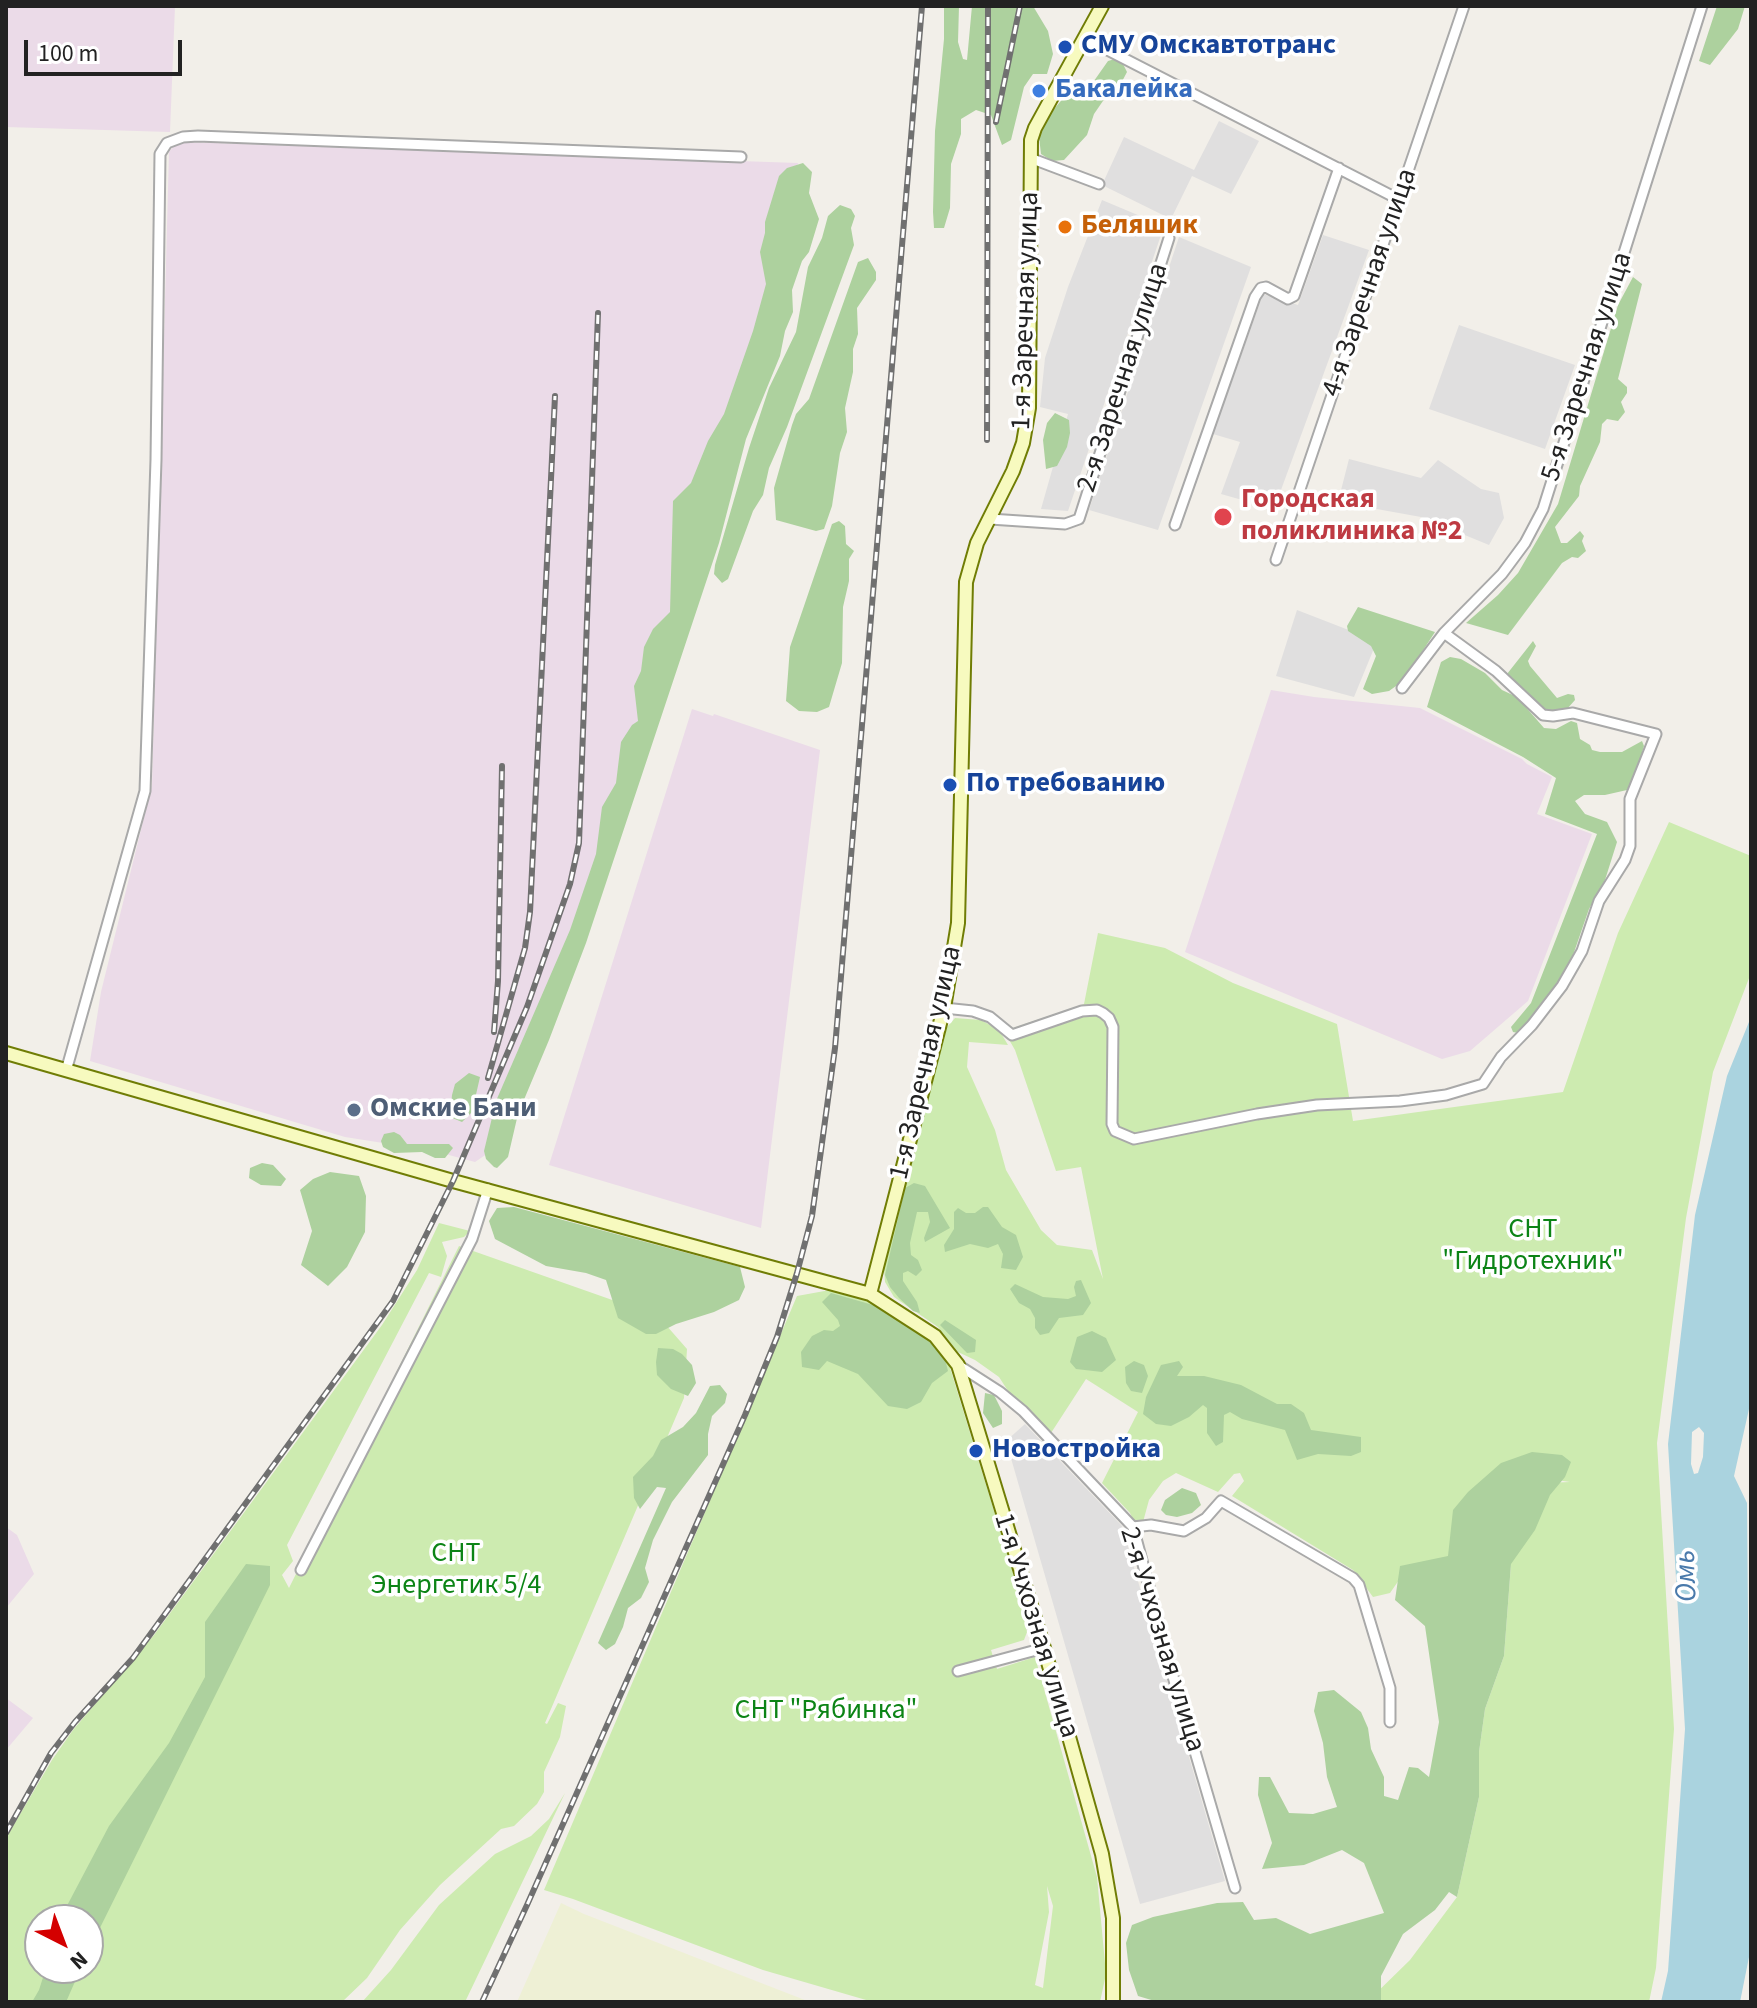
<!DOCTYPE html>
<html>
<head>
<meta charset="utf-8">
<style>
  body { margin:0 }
  #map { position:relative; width:1757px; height:2008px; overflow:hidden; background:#f2efe9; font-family:"Source Sans 3",sans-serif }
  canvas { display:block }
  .frame { position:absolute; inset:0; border:8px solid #222; pointer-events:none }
  .north { position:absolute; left:24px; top:1904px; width:80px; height:80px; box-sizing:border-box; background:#fff; border:2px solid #a7a7a7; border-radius:50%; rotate:138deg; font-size:22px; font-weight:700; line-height:32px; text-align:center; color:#222 }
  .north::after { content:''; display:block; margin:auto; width:28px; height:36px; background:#d40000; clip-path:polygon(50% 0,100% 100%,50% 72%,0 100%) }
  .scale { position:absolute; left:24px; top:40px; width:158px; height:36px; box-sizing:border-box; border:4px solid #222; border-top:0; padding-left:10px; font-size:24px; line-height:28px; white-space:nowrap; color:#222; -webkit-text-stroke:6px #fff; paint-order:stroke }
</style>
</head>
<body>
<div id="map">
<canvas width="1757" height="2008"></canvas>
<div class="frame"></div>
<div class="north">N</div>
<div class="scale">100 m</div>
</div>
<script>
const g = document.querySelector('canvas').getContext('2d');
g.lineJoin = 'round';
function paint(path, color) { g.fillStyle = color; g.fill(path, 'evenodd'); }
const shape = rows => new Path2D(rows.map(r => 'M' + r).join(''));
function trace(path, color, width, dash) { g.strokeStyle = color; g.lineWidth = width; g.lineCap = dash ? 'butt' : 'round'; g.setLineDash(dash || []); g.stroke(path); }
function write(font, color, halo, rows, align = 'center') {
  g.font = font + ' "Source Sans 3",sans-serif'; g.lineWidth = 7; g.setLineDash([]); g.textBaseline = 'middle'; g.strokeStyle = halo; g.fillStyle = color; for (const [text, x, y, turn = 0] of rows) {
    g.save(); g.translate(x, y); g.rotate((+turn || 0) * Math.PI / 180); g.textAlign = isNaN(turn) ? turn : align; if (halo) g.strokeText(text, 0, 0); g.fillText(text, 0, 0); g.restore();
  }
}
const residential = shape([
  [1219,121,1259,141,1231,194,1192,176,1171,219,1102,185,1124,137,1194,170],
  [1102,200,1164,226,1068,511,1041,509,1068,414,1040,407,1045,358,1068,287],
  [1323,235,1369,250,1274,509,1221,494,1240,442,1213,434,1263,294,1298,305],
  [1179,237,1251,267,1158,530,1089,510],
  [1459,325,1575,365,1545,449,1429,409],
  [1349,459,1421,478,1438,460,1481,489,1499,493,1504,518,1489,545,1421,517,1338,502],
  [1297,610,1377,641,1354,697,1276,676],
  [1025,1424,1122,1526,1225,1881,1140,1904,1006,1441]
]);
const industrial = shape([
  [6,6,175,6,170,132,6,127],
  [185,142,798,163,710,510,503,1143,475,1162,434,1151,345,1137,90,1061,101,992,152,785,169,152,175,145],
  [1271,690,1314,697,1420,708,1522,759,1527,764,1552,777,1537,814,1592,834,1528,1001,1470,1051,1442,1059,1185,952],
  [692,709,713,716,714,714,820,750,761,1228,549,1165],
  [6,1527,17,1535,34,1574,6,1608],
  [6,1698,33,1718,6,1750]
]);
const farmland = shape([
  [561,1903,584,1914,810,2002,517,2002]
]);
const grass = shape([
  [1669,822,1751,856,1751,973,1713,1072,1686,1218,1657,1443,1674,1729,1656,1968,1649,2002,1367,2002,1410,1960,1457,1897,1479,1797,1479,1752,1485,1709,1504,1656,1511,1564,1510,1532,1521,1484,1570,1482,1550,1479,1520,1465,1482,1490,1462,1516,1458,1542,1444,1563,1406,1570,1390,1593,1373,1597,1353,1570,1232,1496,1244,1481,1240,1473,1234,1474,1218,1492,1176,1473,1163,1481,1149,1500,1143,1522,1134,1522,1130,1513,1102,1483,1138,1412,1086,1379,1051,1433,1010,1394,999,1377,975,1360,958,1352,938,1327,894,1297,885,1282,884,1269,947,1027,955,1018,981,1020,999,1030,1008,1045,969,1042,967,1067,995,1130,1006,1170,1041,1230,1057,1245,1092,1250,1103,1279,1081,1167,1056,1171,1015,1050,1004,1031,1084,1004,1098,933,1165,948,1233,983,1337,1024,1353,1121,1563,1092,1618,933],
  [439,1223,470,1231,464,1237,442,1242,447,1256,441,1277,429,1273,287,1545,293,1561,282,1575,289,1588,459,1246,635,1308,666,1325,687,1349,684,1398,545,1723,547,1724,558,1703,566,1706,560,1737,544,1772,544,1792,537,1804,514,1826,501,1829,440,1885,400,1930,367,1978,342,2002,6,2002,6,1838,52,1760,73,1730,154,1635,382,1325,417,1270],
  [40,1920,88,1920,88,1968,40,1968],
  [830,1290,882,1305,923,1332,947,1358,1018,1589,1027,1632,1024,1640,991,1650,997,1669,1035,1657,1097,1877,1106,1974,1100,2002,873,2002,763,1970,573,1899,544,1890,797,1296],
  [1047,1886,1053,1906,1043,1988,1035,1985,1049,1912],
  [565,1793,465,2002,362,2002,391,1970,439,1905,495,1854,531,1836,549,1819]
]);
const forest = shape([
  [944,6,959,6,958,42,963,59,967,60,972,6,1033,6,1048,31,1053,54,1047,74,1033,74,1024,87,1011,140,1002,145,991,115,976,110,961,119,961,134,951,164,950,208,944,228,934,228,933,212,935,131,944,39],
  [1717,6,1745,6,1738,29,1710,65,1699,61],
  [1115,59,1123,64,1127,72,1117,91,1105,98,1094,114,1087,135,1064,160,1052,161,1041,154,1039,137,1048,116,1066,95,1089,88,1108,61],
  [803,163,812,172,809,193,819,219,809,252,802,261,792,290,793,312,785,331,780,356,746,439,719,543,586,943,549,1040,518,1114,508,1157,497,1168,494,1167,486,1159,484,1151,496,1101,570,930,596,854,602,807,616,783,621,742,632,725,638,721,634,686,641,671,644,647,653,629,670,612,673,501,691,483,708,441,724,414,753,331,766,284,760,252,765,233,765,222,779,176,787,168],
  [840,205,851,209,855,216,851,228,854,245,787,427,769,468,763,495,753,511,728,579,722,583,714,574,715,565,749,448,769,388,796,332,808,267,822,238,828,216],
  [868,258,876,272,876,280,857,308,858,334,853,349,853,372,845,408,847,432,840,453,832,506,824,529,816,531,776,520,774,488,792,425,796,414,809,399,858,262],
  [1633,277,1642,284,1618,379,1627,387,1627,393,1621,402,1625,412,1618,421,1607,419,1602,424,1600,442,1580,486,1579,496,1555,527,1561,543,1567,543,1580,531,1584,536,1582,541,1586,551,1578,558,1572,557,1562,563,1508,635,1466,623,1498,595,1518,573,1558,504,1618,305],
  [1055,413,1069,420,1070,433,1067,447,1057,466,1046,469,1043,440,1047,423],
  [839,521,845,526,846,544,854,551,849,559,849,581,843,607,842,663,829,707,817,712,799,711,786,701,790,647,832,524],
  [1358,607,1435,632,1403,681,1389,691,1372,694,1363,689,1376,656,1371,646,1348,631,1347,626],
  [1533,641,1536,646,1528,661,1530,666,1557,698,1568,694,1574,695,1575,700,1567,709,1556,712,1546,711,1538,706,1507,674],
  [1450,657,1461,659,1485,673,1502,690,1517,697,1544,728,1556,729,1571,721,1577,723,1580,739,1590,745,1592,750,1600,752,1622,752,1642,741,1644,746,1637,770,1627,790,1605,795,1584,795,1575,801,1585,814,1607,822,1617,842,1605,880,1589,909,1571,961,1550,997,1518,1033,1513,1032,1511,1027,1531,1003,1597,834,1545,814,1556,778,1523,757,1427,707,1441,662],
  [469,1073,480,1077,472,1112,462,1122,450,1117,452,1095,455,1084],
  [394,1132,400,1135,407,1144,449,1144,453,1148,445,1158,435,1158,422,1152,394,1153,383,1147,381,1141,384,1134],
  [262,1163,273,1165,286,1179,281,1186,261,1185,249,1178,250,1168],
  [330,1172,359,1176,366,1196,365,1232,347,1267,328,1286,301,1265,312,1231,300,1190,313,1179],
  [914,1183,925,1186,950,1228,925,1242,924,1238,930,1222,928,1212,917,1212,910,1243,911,1255,918,1260,922,1270,916,1276,908,1271,903,1273,903,1281,917,1302,920,1313,913,1311,899,1298,890,1287,885,1275,905,1188],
  [514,1207,740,1267,745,1287,739,1300,714,1312,676,1324,656,1334,646,1334,618,1318,606,1280,586,1273,546,1266,495,1239,489,1221,497,1208],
  [983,1207,988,1207,1002,1227,1016,1235,1023,1257,1016,1270,1001,1268,1003,1254,998,1244,988,1248,970,1244,945,1252,944,1245,954,1229,954,1212,958,1208,966,1213,975,1213],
  [1081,1280,1091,1303,1083,1315,1059,1318,1049,1333,1040,1335,1035,1328,1035,1318,1030,1309,1019,1303,1010,1289,1015,1284,1043,1297,1068,1299,1076,1296,1074,1287,1076,1281],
  [831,1293,880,1307,933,1343,944,1355,948,1371,932,1383,921,1402,907,1409,888,1406,858,1374,827,1361,819,1370,802,1367,801,1352,812,1336,824,1330,833,1331,840,1326,838,1320,822,1302],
  [945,1320,976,1340,975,1352,967,1353,940,1325],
  [1092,1331,1106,1338,1116,1360,1102,1372,1076,1369,1070,1362,1077,1337],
  [658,1348,673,1349,682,1354,692,1365,696,1383,688,1396,671,1389,657,1375,656,1362],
  [1134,1361,1144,1365,1148,1376,1142,1393,1131,1391,1126,1383,1125,1367],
  [1179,1361,1183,1367,1177,1376,1204,1376,1241,1385,1277,1404,1291,1404,1304,1413,1311,1430,1361,1437,1361,1452,1351,1456,1318,1454,1297,1460,1285,1430,1242,1419,1230,1412,1224,1415,1223,1442,1216,1446,1207,1433,1207,1408,1203,1405,1189,1417,1171,1426,1156,1424,1143,1414,1146,1397,1161,1365],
  [720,1385,727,1394,725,1403,712,1416,708,1434,708,1455,672,1502,653,1540,645,1568,649,1582,641,1598,628,1608,623,1627,615,1644,606,1650,598,1643,666,1488,657,1487,640,1509,634,1498,633,1477,653,1456,661,1440,683,1427,696,1413,710,1386],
  [985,1393,994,1395,1002,1411,1002,1424,993,1428,983,1413],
  [1532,1452,1562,1455,1571,1462,1565,1477,1550,1495,1535,1530,1511,1564,1504,1656,1485,1709,1479,1752,1479,1797,1457,1897,1449,1892,1435,1910,1403,1934,1381,1976,1381,2002,1158,2002,1138,1996,1129,1970,1126,1943,1132,1925,1153,1917,1217,1903,1243,1902,1254,1920,1276,1918,1310,1934,1384,1913,1364,1863,1342,1850,1304,1865,1262,1869,1272,1843,1258,1795,1259,1777,1270,1777,1289,1813,1313,1814,1337,1807,1327,1777,1323,1743,1314,1711,1318,1692,1334,1690,1361,1712,1368,1728,1371,1749,1384,1777,1384,1796,1398,1800,1409,1767,1418,1768,1429,1777,1439,1722,1425,1626,1395,1600,1400,1566,1448,1556,1453,1510,1468,1492,1501,1463],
  [1182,1488,1196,1493,1201,1505,1192,1513,1177,1517,1166,1515,1161,1510,1165,1500],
  [246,1564,270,1566,270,1585,88,1952,88,1920,60,1919,109,1826,169,1743,205,1677,205,1622],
  [46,1968,81,1968,66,2002,32,2002,39,1990]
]);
const water = shape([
  [1751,1017,1751,1400,1734,1476,1747,1503,1751,1947,1740,2002,1661,2002,1668,1971,1685,1729,1668,1444,1695,1215,1727,1076],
  [1699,1427,1704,1433,1703,1457,1698,1473,1694,1474,1691,1464,1692,1432]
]);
const street = shape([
  [1086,39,1400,200],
  [1030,158,1099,184],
  [990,519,1065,524,1079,519,1169,238],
  [1175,525,1255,297,1261,288,1266,287,1288,299,1294,296,1339,168],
  [1276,560,1464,6],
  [1402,688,1444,633,1502,574,1525,543,1543,509,1702,6],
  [944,1008,973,1011,990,1017,1012,1035,1082,1011,1097,1010,1103,1013,1109,1018,1113,1027,1112,1124,1115,1131,1134,1139,1257,1114,1317,1105,1400,1101,1446,1095,1483,1084,1501,1057,1532,1025,1562,986,1582,951,1599,901,1625,860,1630,846,1630,799,1656,734,1573,713,1553,716,1543,715,1496,671,1444,633],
  [66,1071,145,791,156,460,160,154,167,143,183,137,198,136,741,157],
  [958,1365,1000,1392,1023,1411,1133,1527,1174,1680,1235,1888],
  [1133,1527,1151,1525,1184,1531,1206,1518,1221,1501,1353,1578,1359,1585,1390,1688,1390,1722],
  [301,1570,472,1239,488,1189],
  [958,1671,1044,1648]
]);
const secondary = shape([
  [6,1053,453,1181,870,1294,935,1336,958,1365,1044,1648,1102,1854,1113,1918,1113,2002],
  [870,1294,944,1008,958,923,966,582,977,543,1013,471,1023,443,1029,408,1031,140,1035,128,1102,6]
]);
const rail = shape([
  [996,122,1020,6],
  [987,440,988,6],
  [494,1032,498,981,502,766],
  [488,1078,525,948,530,912,555,396],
  [6,1833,51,1753,75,1722,133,1658,393,1301,453,1181,527,1007,570,884,579,843,598,313],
  [482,2002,527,1905,745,1415,777,1337,797,1273,812,1216,835,1048,922,6]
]);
const markers = [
  [1065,47,8,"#1a4fb4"],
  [1039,91,8,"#3f7fe0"],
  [1065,227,8,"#e8710a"],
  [1223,517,10,"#e0444e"],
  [950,785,8,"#1a4fb4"],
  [354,1110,8,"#5c6f8a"],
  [976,1451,8,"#1a4fb4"]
];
const transitNames = [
  ["СМУ Омскавтотранс",1081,47],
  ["По требованию",966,785],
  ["Новостройка",992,1451]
];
const shopNames = [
  ["Бакалейка",1055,91]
];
const foodNames = [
  ["Беляшик",1081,227]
];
const streetNames = [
  ["4-я Заречная улица",1371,283,-71],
  ["1-я Заречная улица",1027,311,-88],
  ["5-я Заречная улица",1588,367,-72],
  ["2-я Заречная улица",1124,378,-72],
  ["1-я Заречная улица",927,1063,-77],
  ["1-я Учхозная улица",1035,1626,73],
  ["2-я Учхозная улица",1161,1640,73]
];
const healthNames = [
  ["Городская",1241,501],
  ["поликлиника №2",1241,533]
];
const serviceNames = [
  ["Омские Бани",370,1110]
];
const parkNames = [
  ["СНТ",1533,1231],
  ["\"Гидротехник\"",1533,1263],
  ["СНТ",456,1555],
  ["Энергетик 5/4",456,1587],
  ["СНТ \"Рябинка\"",826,1712]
];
const waterNames = [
  ["Омь",1688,1576,-92]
];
paint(residential, '#e0dfdf');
paint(industrial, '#ebdbe8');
paint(farmland, '#eef0d5');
paint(grass, '#cdebb0');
paint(forest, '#add19e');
paint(water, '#aad3df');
trace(street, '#a9a9a9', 13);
trace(secondary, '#707d05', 16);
trace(street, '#fff', 9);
trace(secondary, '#f7fabf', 12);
trace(rail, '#707070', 6);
trace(rail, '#fff', 3, [9]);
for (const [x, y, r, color] of markers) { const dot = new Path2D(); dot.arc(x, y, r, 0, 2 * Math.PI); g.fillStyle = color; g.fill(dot); trace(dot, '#fff', 3); }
write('bold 28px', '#164399', '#fff', transitNames, 'left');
write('bold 28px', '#366cbe', '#fff', shopNames, 'left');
write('bold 28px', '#c56008', '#fff', foodNames, 'left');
write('28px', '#222', '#fff', streetNames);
write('bold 28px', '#be3a42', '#fff', healthNames, 'left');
write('bold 28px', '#4e5e75', '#fff', serviceNames, 'left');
write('28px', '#0c8416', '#fff', parkNames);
write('italic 30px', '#4a7aab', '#fff', waterNames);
</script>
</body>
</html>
